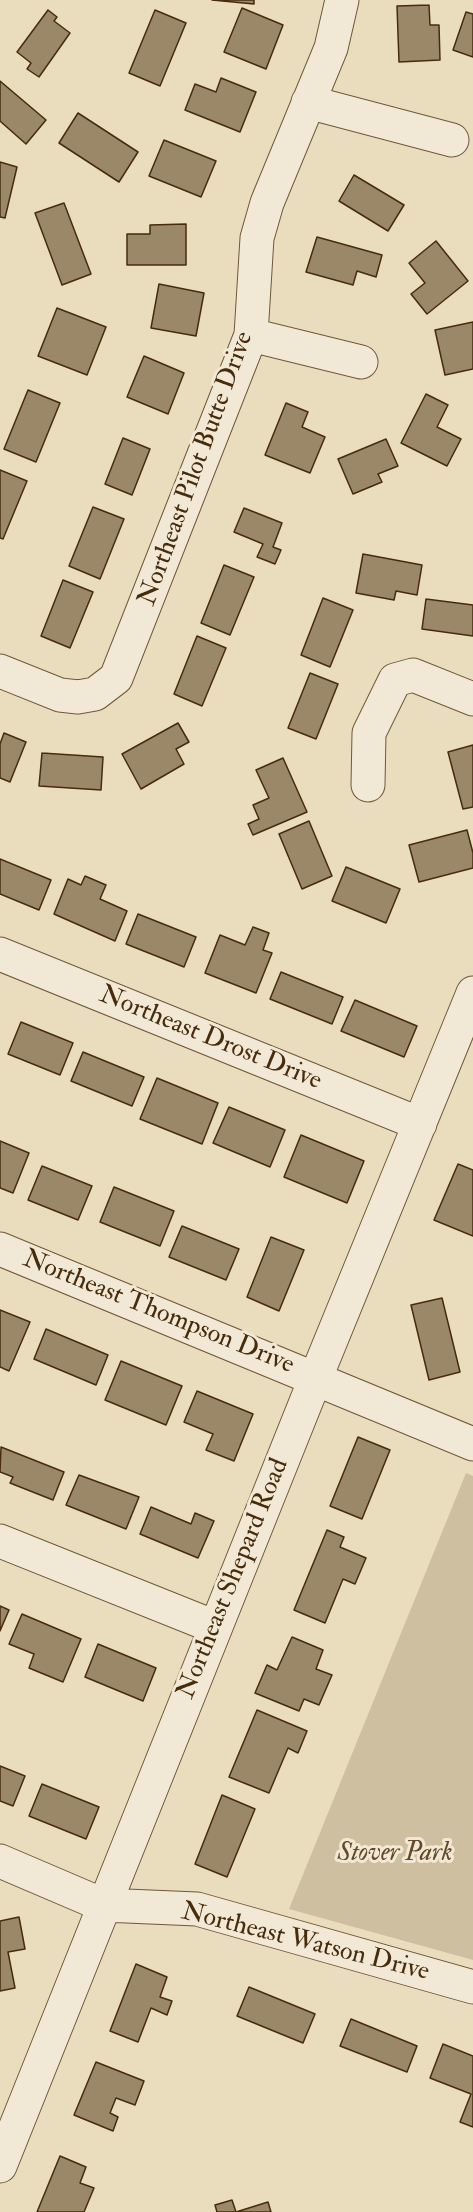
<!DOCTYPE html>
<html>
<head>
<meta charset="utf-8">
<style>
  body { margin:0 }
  canvas { display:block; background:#eaddbe }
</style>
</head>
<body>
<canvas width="473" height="2212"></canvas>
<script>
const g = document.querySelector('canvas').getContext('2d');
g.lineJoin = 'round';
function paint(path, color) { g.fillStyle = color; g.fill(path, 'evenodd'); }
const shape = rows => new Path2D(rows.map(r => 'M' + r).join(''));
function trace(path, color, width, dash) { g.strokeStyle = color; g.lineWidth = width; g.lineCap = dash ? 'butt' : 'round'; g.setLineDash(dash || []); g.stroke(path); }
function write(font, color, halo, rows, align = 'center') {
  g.font = font + ' "IM FELL Double Pica",serif'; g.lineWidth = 6; g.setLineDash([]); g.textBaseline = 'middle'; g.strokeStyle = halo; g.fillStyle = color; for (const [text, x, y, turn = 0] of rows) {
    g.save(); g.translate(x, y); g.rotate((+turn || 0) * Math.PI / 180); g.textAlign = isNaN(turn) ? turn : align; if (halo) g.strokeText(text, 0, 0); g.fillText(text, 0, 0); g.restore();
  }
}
const green = shape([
  [466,1473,473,1476,473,1960,289,1909]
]);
const building = shape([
  [212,0,254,0,254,4,212,0],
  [429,5,430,25,439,25,440,60,399,62,397,6,429,5],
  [242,8,283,25,266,69,224,52,242,8],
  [48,10,57,17,54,21,70,33,39,77,27,69,31,63,17,52,48,10],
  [155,10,186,23,160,86,129,73,155,10],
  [466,12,473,14,473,57,453,50,466,12],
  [221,78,256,92,240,132,185,110,195,84,216,92,221,78],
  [0,81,46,120,26,144,0,121,0,81],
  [78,113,138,152,119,182,59,143,78,113],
  [164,140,216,161,201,197,149,176,164,140],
  [0,162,17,167,5,218,0,217,0,162],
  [354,175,404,205,388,231,339,201,354,175],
  [64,203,91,274,62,285,35,213,64,203],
  [186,224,186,265,127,265,127,234,150,234,150,225,186,224],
  [317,237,382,255,376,277,357,271,353,285,306,272,317,237],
  [436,241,468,281,427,314,411,294,425,283,409,263,436,241],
  [159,284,204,293,196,336,151,328,159,284],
  [57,308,106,327,87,375,38,356,57,308],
  [473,322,473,369,445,375,435,330,473,322],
  [144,356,184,373,168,414,127,397,144,356],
  [28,390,60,403,36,462,4,449,28,390],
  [426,394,448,405,437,427,461,439,447,466,401,443,426,394],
  [286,403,308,412,302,427,325,437,310,473,265,455,286,403],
  [123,438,150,449,132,495,105,484,123,438],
  [386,439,398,466,378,474,382,482,353,494,338,459,386,439],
  [0,470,27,481,3,539,0,538,0,470],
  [93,507,124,519,100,579,69,566,93,507],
  [244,508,282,523,273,547,281,550,275,564,257,557,263,544,234,532,244,508],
  [363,554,422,565,417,595,396,591,394,600,356,593,363,554],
  [224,565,254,577,230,635,201,623,224,565],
  [63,580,93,592,70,648,41,636,63,580],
  [323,598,353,610,330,667,301,655,323,598],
  [426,599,473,605,473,636,422,629,426,599],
  [197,636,226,648,202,706,174,694,197,636],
  [310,673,338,684,316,739,288,728,310,673],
  [178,723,189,742,176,749,184,764,141,789,122,754,178,723],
  [4,733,26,742,10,782,0,778,0,744,4,733],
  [473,745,473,807,463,809,448,752,473,745],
  [42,753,103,757,101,790,39,786,42,753],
  [283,758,307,812,253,835,248,824,259,819,253,805,269,798,256,770,283,758],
  [309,821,332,876,302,889,279,834,309,821],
  [467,830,473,853,473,868,419,882,409,845,467,830],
  [0,859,51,880,39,910,0,894,0,859],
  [346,867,400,889,386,923,332,901,346,867],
  [85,876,106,885,100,899,127,911,115,941,54,914,68,879,81,885,85,876],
  [138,914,196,937,184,967,126,944,138,914],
  [253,927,269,933,263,950,272,953,256,993,205,973,220,935,245,945,253,927],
  [281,972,343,997,332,1024,270,999,281,972],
  [355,1000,417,1026,404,1057,341,1031,355,1000],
  [21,1022,73,1043,60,1075,8,1054,21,1022],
  [83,1052,144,1077,132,1106,71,1081,83,1052],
  [157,1078,218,1103,202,1144,140,1119,157,1078],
  [229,1107,285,1130,270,1167,213,1143,229,1107],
  [301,1135,364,1161,347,1203,284,1177,301,1135],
  [0,1141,29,1153,13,1193,0,1188,0,1141],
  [458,1164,473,1170,473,1236,434,1220,458,1164],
  [42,1166,92,1186,78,1220,28,1200,42,1166],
  [114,1187,174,1211,160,1246,100,1222,114,1187],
  [182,1226,239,1249,226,1280,169,1257,182,1226],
  [271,1237,304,1250,279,1311,247,1297,271,1237],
  [442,1298,460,1372,429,1380,411,1305,442,1298],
  [0,1310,30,1322,9,1371,0,1367,0,1310],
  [46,1329,108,1355,96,1385,34,1359,46,1329],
  [121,1361,182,1386,166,1425,105,1400,121,1361],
  [197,1391,253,1414,234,1461,206,1450,213,1434,184,1422,197,1391],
  [358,1437,390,1450,362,1519,330,1506,358,1437],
  [1,1447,64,1472,53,1500,10,1483,13,1477,0,1472,1,1447],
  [79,1475,139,1497,126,1529,66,1505,79,1475],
  [151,1507,191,1524,195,1513,214,1521,198,1558,140,1534,151,1507],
  [327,1530,344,1537,340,1547,366,1558,355,1584,343,1579,325,1623,294,1610,327,1530],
  [0,1606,9,1610,0,1631,0,1606],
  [22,1614,81,1639,63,1682,29,1668,34,1654,9,1644,22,1614],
  [292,1637,323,1650,316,1669,332,1675,319,1705,304,1699,299,1711,255,1693,267,1665,277,1670,292,1637],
  [98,1644,156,1668,143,1701,85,1677,98,1644],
  [257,1710,307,1731,298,1753,288,1748,269,1793,229,1777,257,1710],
  [0,1766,25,1776,13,1806,0,1801,0,1766],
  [42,1784,99,1807,86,1839,29,1816,42,1784],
  [222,1795,255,1809,227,1877,195,1864,222,1795],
  [19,1917,25,1949,8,1952,15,1988,0,1991,0,1921,19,1917],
  [136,1964,167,1977,160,1997,172,2001,167,2015,151,2008,138,2042,110,2031,136,1964],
  [249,1987,315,2014,303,2043,237,2016,249,1987],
  [351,2019,417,2046,407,2072,340,2046,351,2019],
  [443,2044,473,2056,473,2127,460,2122,471,2094,430,2078,443,2044],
  [96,2062,144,2081,135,2105,116,2098,110,2113,118,2117,113,2131,74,2115,96,2062],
  [60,2156,86,2167,80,2183,94,2188,84,2212,37,2212,60,2156],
  [232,2200,236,2212,268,2202,271,2212,217,2212,215,2205,232,2200]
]);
const minor = shape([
  [308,102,452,140],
  [251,335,361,362],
  [0,671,60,695,78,697,95,694,116,678,251,335,257,238,267,203,331,48,342,0],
  [368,785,369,733,395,680,413,675,473,699],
  [0,954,420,1124],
  [0,1249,473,1444],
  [0,1541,215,1627],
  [0,1861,103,1905,197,1909,473,1987],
  [0,2166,316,1377,473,993]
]);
const streetNames = [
  ["Northeast Pilot Butte Drive",197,469,-70],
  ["Northeast Drost Drive",210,1039,22],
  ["Northeast Thompson Drive",158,1313,22],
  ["Northeast Shepard Road",234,1579,-68],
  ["Northeast Watson Drive",305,1943,14]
];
const parkNames = [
  ["Stover Park",395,1854]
];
paint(green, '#cebfa0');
paint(building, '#9b8869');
trace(building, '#462c0c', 1.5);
trace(minor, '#6f5838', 35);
trace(minor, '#f1e9d5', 33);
write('26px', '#462c0c', '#f1e9d5', streetNames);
write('italic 26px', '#61492a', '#f1e9d5', parkNames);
</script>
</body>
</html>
